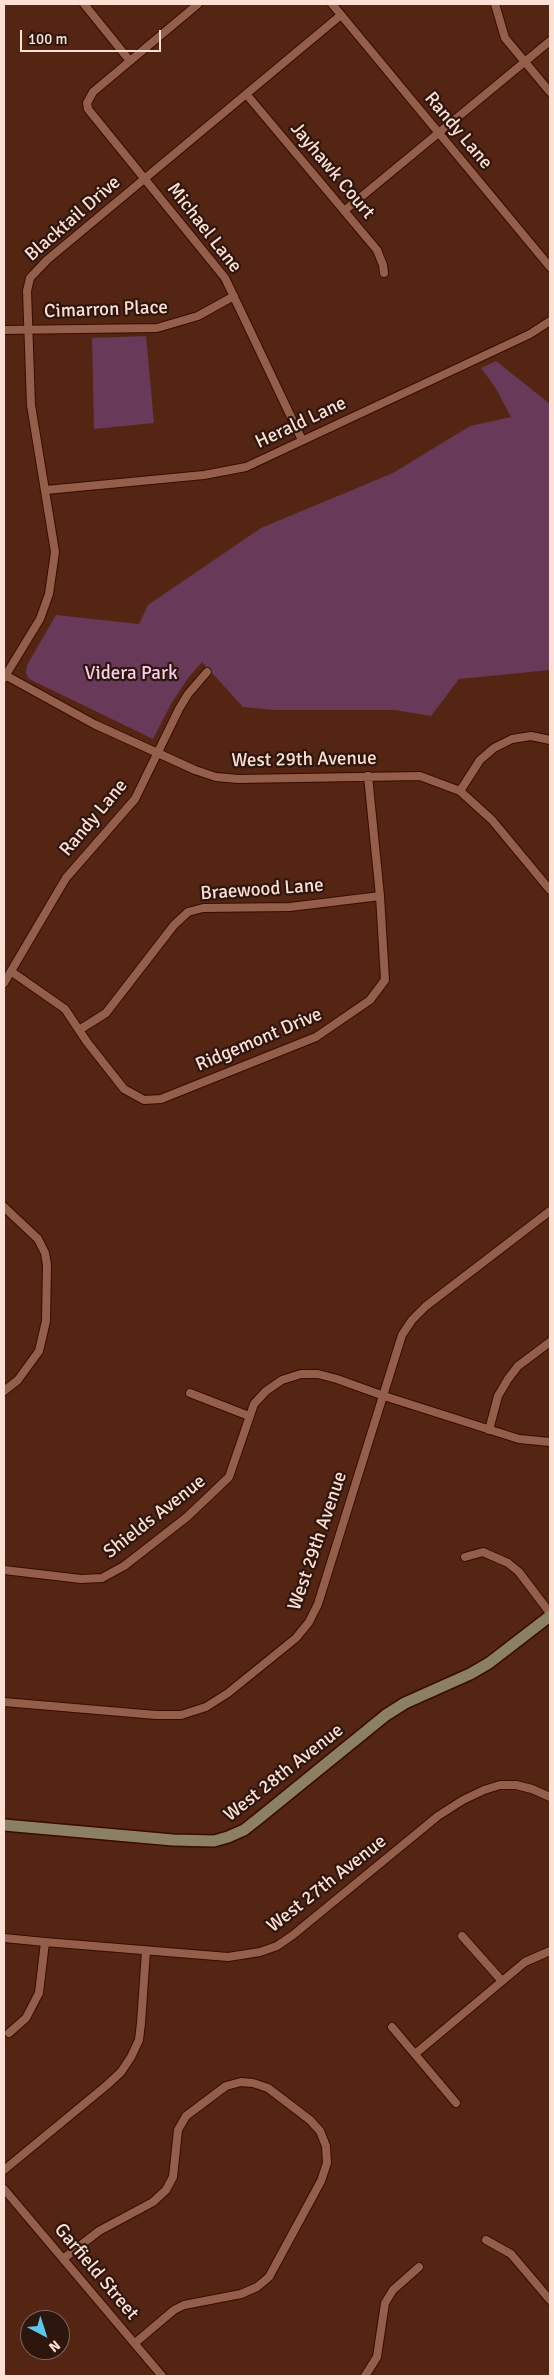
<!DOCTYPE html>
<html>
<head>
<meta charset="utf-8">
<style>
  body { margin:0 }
  #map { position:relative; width:554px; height:2380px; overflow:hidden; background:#552513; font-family:Signika,sans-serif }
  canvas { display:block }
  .frame { position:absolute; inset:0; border:5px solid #fedfd3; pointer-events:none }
  .north { position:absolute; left:20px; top:2310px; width:50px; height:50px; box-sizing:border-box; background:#2c160e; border:1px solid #80665d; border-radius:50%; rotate:140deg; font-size:14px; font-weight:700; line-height:20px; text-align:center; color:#fedfd3 }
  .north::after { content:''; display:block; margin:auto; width:18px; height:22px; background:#5cc7e8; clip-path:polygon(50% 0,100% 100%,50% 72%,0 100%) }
  .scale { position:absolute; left:20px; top:30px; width:141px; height:22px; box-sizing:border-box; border:2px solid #fedfd3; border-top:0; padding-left:6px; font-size:15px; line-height:18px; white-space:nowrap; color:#fedfd3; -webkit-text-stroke:4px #2c160e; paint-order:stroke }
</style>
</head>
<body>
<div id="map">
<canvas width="554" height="2380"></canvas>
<div class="frame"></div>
<div class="north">N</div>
<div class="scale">100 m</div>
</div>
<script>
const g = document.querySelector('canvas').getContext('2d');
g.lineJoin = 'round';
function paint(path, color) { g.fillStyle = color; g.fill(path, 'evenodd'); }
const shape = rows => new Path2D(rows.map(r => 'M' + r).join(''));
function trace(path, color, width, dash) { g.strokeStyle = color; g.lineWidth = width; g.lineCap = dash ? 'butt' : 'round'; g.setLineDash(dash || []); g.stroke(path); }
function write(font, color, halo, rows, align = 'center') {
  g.font = font + ' Signika,sans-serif'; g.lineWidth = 4.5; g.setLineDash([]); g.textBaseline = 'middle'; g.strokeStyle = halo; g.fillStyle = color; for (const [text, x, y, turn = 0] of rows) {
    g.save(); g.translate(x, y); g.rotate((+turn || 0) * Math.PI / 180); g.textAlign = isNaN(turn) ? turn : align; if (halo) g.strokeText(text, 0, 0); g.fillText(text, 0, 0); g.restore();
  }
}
const green = shape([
  [146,336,154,423,94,429,92,338],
  [496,361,550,404,550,670,459,679,431,716,395,710,275,710,243,707,202,662,188,678,171,704,153,739,29,679,26,673,27,665,56,615,139,624,148,605,261,528,393,473,470,426,511,417,495,387,481,368]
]);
const street = shape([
  [84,4,130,61],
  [198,4,93,92,87,103,88,109,225,278,302,440],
  [332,4,550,267],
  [495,4,505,38,550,92],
  [247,95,377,250,383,265,384,273],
  [344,211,550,41],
  [4,330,157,328,198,316,234,296],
  [46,490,204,475,246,467,464,365,530,334,550,321],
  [5,675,94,724,195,770,216,777,238,779,420,776,460,791,492,820,550,890],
  [4,678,40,619,49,594,55,552,31,405,27,291,30,278,47,260,341,15],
  [460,791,480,760,494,748,512,739,531,736,550,740],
  [12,972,65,1009,87,1042,124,1089,144,1100,161,1099,316,1037,370,1000,385,980,380,896,368,776],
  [4,983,66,878,135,799,179,709,188,694,207,672],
  [79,1030,106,1013,174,925,188,912,203,908,290,907,380,896],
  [4,1207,38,1239,45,1253,47,1265,46,1321,39,1351,18,1380,4,1391],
  [190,1393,249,1416],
  [489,1430,498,1396,508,1379,518,1366,550,1342],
  [465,1557,483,1552,508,1563,519,1572,550,1613],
  [4,1570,81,1579,102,1578,124,1566,187,1517,229,1477,254,1404,266,1391,282,1380,301,1374,318,1374,337,1379,384,1396,519,1439,550,1442],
  [4,1702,156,1715,181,1715,206,1707,228,1693,296,1638,309,1622,318,1604,402,1335,412,1320,426,1306,550,1211],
  [462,1936,502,1981],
  [4,1938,45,1942],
  [392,2027,456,2103],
  [9,2033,26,2018,39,1993,45,1942,228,1957,260,1952,277,1946,293,1935,438,1816,463,1800,484,1790,500,1785,516,1785,532,1789,550,1797],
  [415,2054,525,1962,550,1951],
  [4,2170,107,2085,121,2072,131,2057,139,2040,141,2023,146,1951],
  [4,2189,162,2376],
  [486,2240,511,2254,550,2300],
  [63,2259,99,2231,153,2202,166,2190,173,2177,178,2130,186,2116,226,2086,241,2082,253,2083,268,2088,310,2120,320,2131,326,2146,327,2163,321,2181,269,2277,257,2287,241,2294,184,2305,174,2310,135,2343],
  [365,2376,377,2357,385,2303,393,2290,419,2267]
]);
const secondary = shape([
  [4,1825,173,1840,214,1841,228,1837,244,1830,258,1819,386,1715,405,1703,470,1674,489,1663,550,1616]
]);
const streetNames = [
  ["Randy Lane",458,131,50],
  ["Jayhawk Court",332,171,50],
  ["Blacktail Drive",73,219,-41],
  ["Michael Lane",204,228,52],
  ["Cimarron Place",106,310,-2],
  ["Herald Lane",301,423,-25],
  ["West 29th Avenue",304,760,-1],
  ["Randy Lane",94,818,-50],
  ["Braewood Lane",262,890,-4],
  ["Ridgemont Drive",259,1040,-23],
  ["Shields Avenue",155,1517,-38],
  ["West 29th Avenue",318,1541,-71],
  ["West 28th Avenue",284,1773,-38],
  ["West 27th Avenue",327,1884,-38],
  ["Garfield Street",96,2272,50]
];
const parkNames = [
  ["Videra Park",131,674]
];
paint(green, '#683958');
trace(street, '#380b00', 10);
trace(secondary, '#380b00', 14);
trace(street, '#935e4a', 8);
trace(secondary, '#8b7f64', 11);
write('19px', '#fedfd3', '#2c160e', streetNames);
write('19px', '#facee9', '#2c160e', parkNames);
</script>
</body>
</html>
